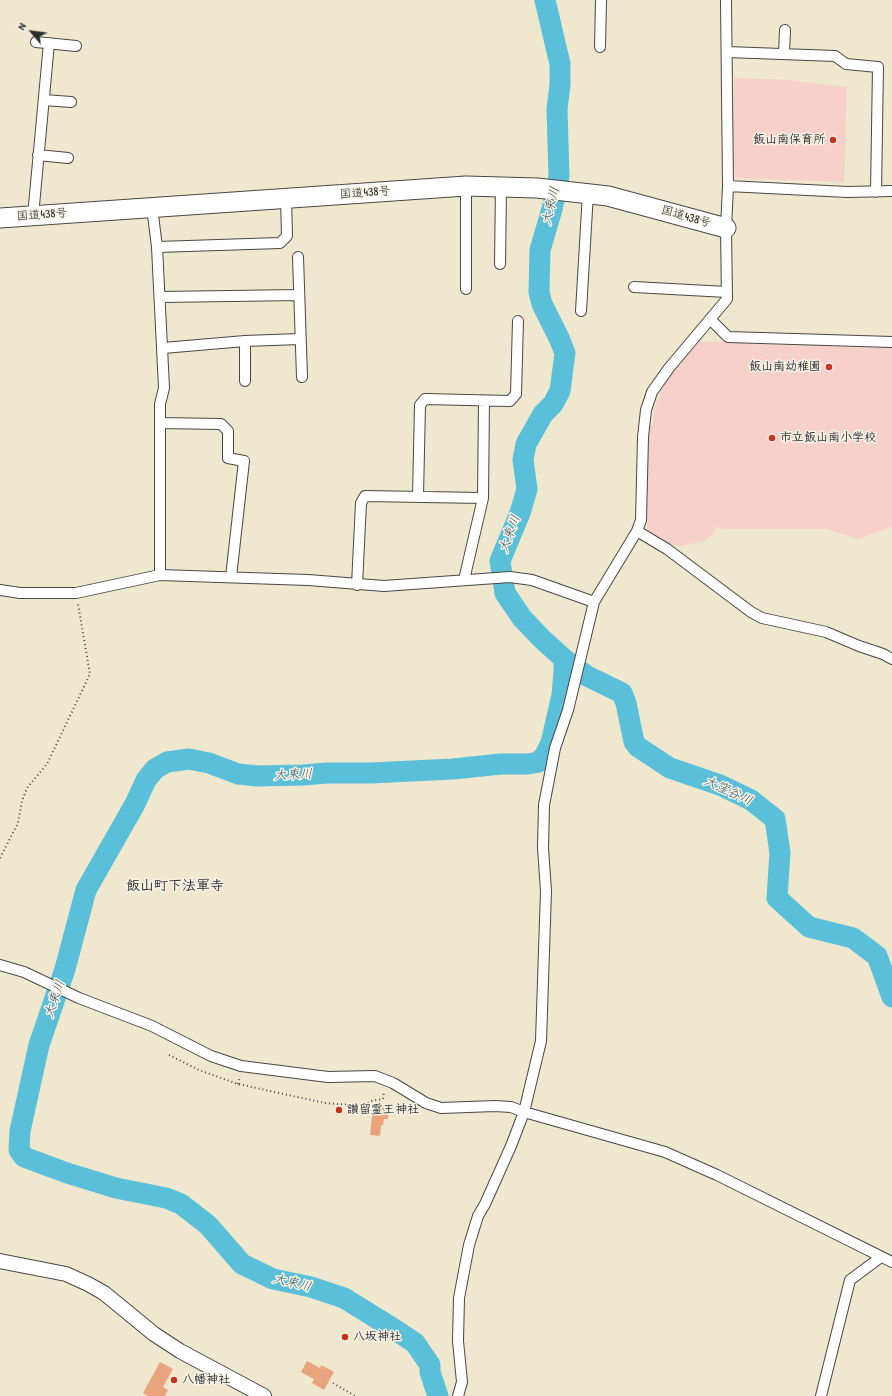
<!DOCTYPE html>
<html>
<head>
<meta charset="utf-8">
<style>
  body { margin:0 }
  #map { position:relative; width:892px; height:1396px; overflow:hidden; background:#efe8cf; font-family:"Patrick Hand",sans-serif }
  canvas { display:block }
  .north { position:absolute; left:12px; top:12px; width:40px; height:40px; -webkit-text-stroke:3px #f7f3e8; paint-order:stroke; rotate:299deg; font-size:11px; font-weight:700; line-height:16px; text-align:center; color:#2b2b2b }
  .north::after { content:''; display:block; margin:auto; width:14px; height:18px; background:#2b2b2b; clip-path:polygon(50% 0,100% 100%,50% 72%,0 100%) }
</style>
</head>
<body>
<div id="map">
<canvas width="892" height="1396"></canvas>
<div class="north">N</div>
</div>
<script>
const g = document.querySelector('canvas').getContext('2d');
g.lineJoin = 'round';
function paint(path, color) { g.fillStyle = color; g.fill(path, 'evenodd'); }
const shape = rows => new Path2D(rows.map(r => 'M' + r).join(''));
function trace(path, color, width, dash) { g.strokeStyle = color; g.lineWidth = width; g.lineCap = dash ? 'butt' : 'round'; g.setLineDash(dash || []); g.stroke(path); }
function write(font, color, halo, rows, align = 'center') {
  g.font = font + ' "Patrick Hand","Klee One",sans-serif'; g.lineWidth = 3; g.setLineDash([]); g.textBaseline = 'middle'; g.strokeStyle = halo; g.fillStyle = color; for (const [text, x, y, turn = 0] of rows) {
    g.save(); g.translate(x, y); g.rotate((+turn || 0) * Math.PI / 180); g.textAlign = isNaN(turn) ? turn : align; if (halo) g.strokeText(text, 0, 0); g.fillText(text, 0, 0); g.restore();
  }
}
const built = shape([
  [734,78,789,80,847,87,844,182,732,178],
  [751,341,751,344,892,348,892,527,858,539,826,529,722,529,717,526,714,533,704,541,680,546,671,545,652,534,647,529,648,427,653,425,655,406,662,390,672,372,699,342]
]);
const river = shape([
  [545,0,560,64,560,85,557,109,559,176,552,209,540,250,539,292,542,304,559,338,565,353,560,391,553,404,543,414,526,444,523,460,527,489,520,513,500,561,505,593,522,618,541,638,564,659,587,676,622,693,626,703,634,742,638,747,670,768,720,785,751,800,775,819,780,853,777,898,809,927,853,938,877,956,892,997],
  [438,1396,430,1372,430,1365,415,1343,394,1329,344,1298,311,1287,273,1279,242,1264,208,1225,181,1204,166,1198,116,1188,67,1173,24,1157,19,1150,20,1131,39,1045,65,969,86,890,135,804,146,780,155,769,167,762,189,759,209,763,238,774,258,776,303,775,327,773,371,773,453,769,501,764,528,764,539,762,545,755,551,743,562,695,564,672,564,659]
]);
const building = shape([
  [373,1107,389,1108,388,1119,384,1119,383,1125,381,1125,380,1136,370,1135],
  [307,1361,320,1368,321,1365,334,1372,324,1390,312,1383,314,1379,301,1372],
  [160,1362,173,1369,163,1387,168,1390,165,1396,148,1396,143,1393]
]);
const path = shape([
  [0,858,18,823,22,801,27,788,47,764,90,674,78,604],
  [169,1055,199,1070,238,1084,325,1103,364,1106,371,1101,383,1099,384,1091],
  [238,1084,240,1076],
  [333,1383,355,1396]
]);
const street = shape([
  [36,42,76,46],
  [600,47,601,0],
  [727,52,835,56,846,64,878,67,876,192],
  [784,54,785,30],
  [44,100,71,102],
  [38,155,68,158],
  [466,186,466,289],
  [728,186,847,192,892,191],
  [152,207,157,247,164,388,160,404,160,575],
  [33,216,49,43],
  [157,247,280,243,287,236,286,198],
  [298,257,302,377],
  [500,264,501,187],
  [634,287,727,292],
  [160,297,299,295],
  [581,311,588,193],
  [710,319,728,337,892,342],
  [245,341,245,381],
  [163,348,245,341,300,339],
  [160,423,221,424,228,431,228,458,244,461,231,577],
  [418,496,420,405,425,399,510,401,516,394,518,321],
  [637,531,667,549,751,612,762,618,826,632,859,646,883,654,892,659],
  [464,580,483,498,484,401],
  [357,585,361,503,365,496,483,498],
  [0,590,20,593,76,593,160,575,308,580,384,586,510,577,532,580,594,602],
  [0,965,24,972,79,998,152,1026,211,1056,241,1066,328,1077,375,1076,393,1083,426,1103,441,1108,495,1106,511,1107,524,1112,665,1152,717,1175,892,1262],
  [458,1396,462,1382,458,1341,459,1298,469,1245,478,1216,485,1204,511,1146,524,1112,541,1041,546,891,543,848,544,805,555,748,568,710,594,602,637,531,641,520,643,437,646,410,652,392,669,368,727,299,726,228,728,186,726,0],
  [821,1396,850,1280,881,1257]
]);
const secondary = shape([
  [0,1261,66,1274,88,1284,104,1293,154,1334,180,1351,264,1396]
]);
const highway = shape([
  [0,218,466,186,537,188,608,196,726,228]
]);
const markers = [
  [833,140,4,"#c8321e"],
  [829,367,4,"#c8321e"],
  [772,438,4,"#c8321e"],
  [339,1110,4,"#c8321e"],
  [345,1337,4,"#c8321e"],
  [174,1380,4,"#c8321e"]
];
const poiNames = [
  ["飯山南保育所",825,140,"right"],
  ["飯山南幼稚園",821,367,"right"],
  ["市立飯山南小学校",780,438],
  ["讃留霊王神社",347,1110],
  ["八坂神社",353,1337],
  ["八幡神社",182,1380]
];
const streetNames = [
  ["国道438号",365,193,-4],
  ["国道438号",42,215,-4],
  ["国道438号",686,217,16]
];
const waterNames = [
  ["大束川",551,206,-76],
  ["大束川",510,534,-70],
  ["大束川",293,775,-2],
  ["大窪谷川",728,791,25],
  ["大束川",55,999,-71],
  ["大束川",292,1283,14]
];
const quarterNames = [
  ["飯山町下法軍寺",175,886]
];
paint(built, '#f7d0c9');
trace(river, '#5abfd8', 21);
paint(building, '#e9a47d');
trace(street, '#484744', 12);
trace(secondary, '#484744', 16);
trace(highway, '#484744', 21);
trace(path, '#484744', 2, [1, 3]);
trace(street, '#fff', 10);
trace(secondary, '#fff', 14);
trace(highway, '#fff', 19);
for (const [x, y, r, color] of markers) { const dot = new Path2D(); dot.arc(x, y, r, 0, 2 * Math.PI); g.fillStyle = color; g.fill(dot); trace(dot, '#f7f3e8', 1.5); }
write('bold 12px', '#2b2b2b', '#f7f3e8', poiNames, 'left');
write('12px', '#2b2b2b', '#f7f3e8', streetNames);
write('italic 13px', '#39575f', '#f7f3e8', waterNames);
write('bold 14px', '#2b2b2b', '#f7f3e8', quarterNames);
</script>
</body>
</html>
